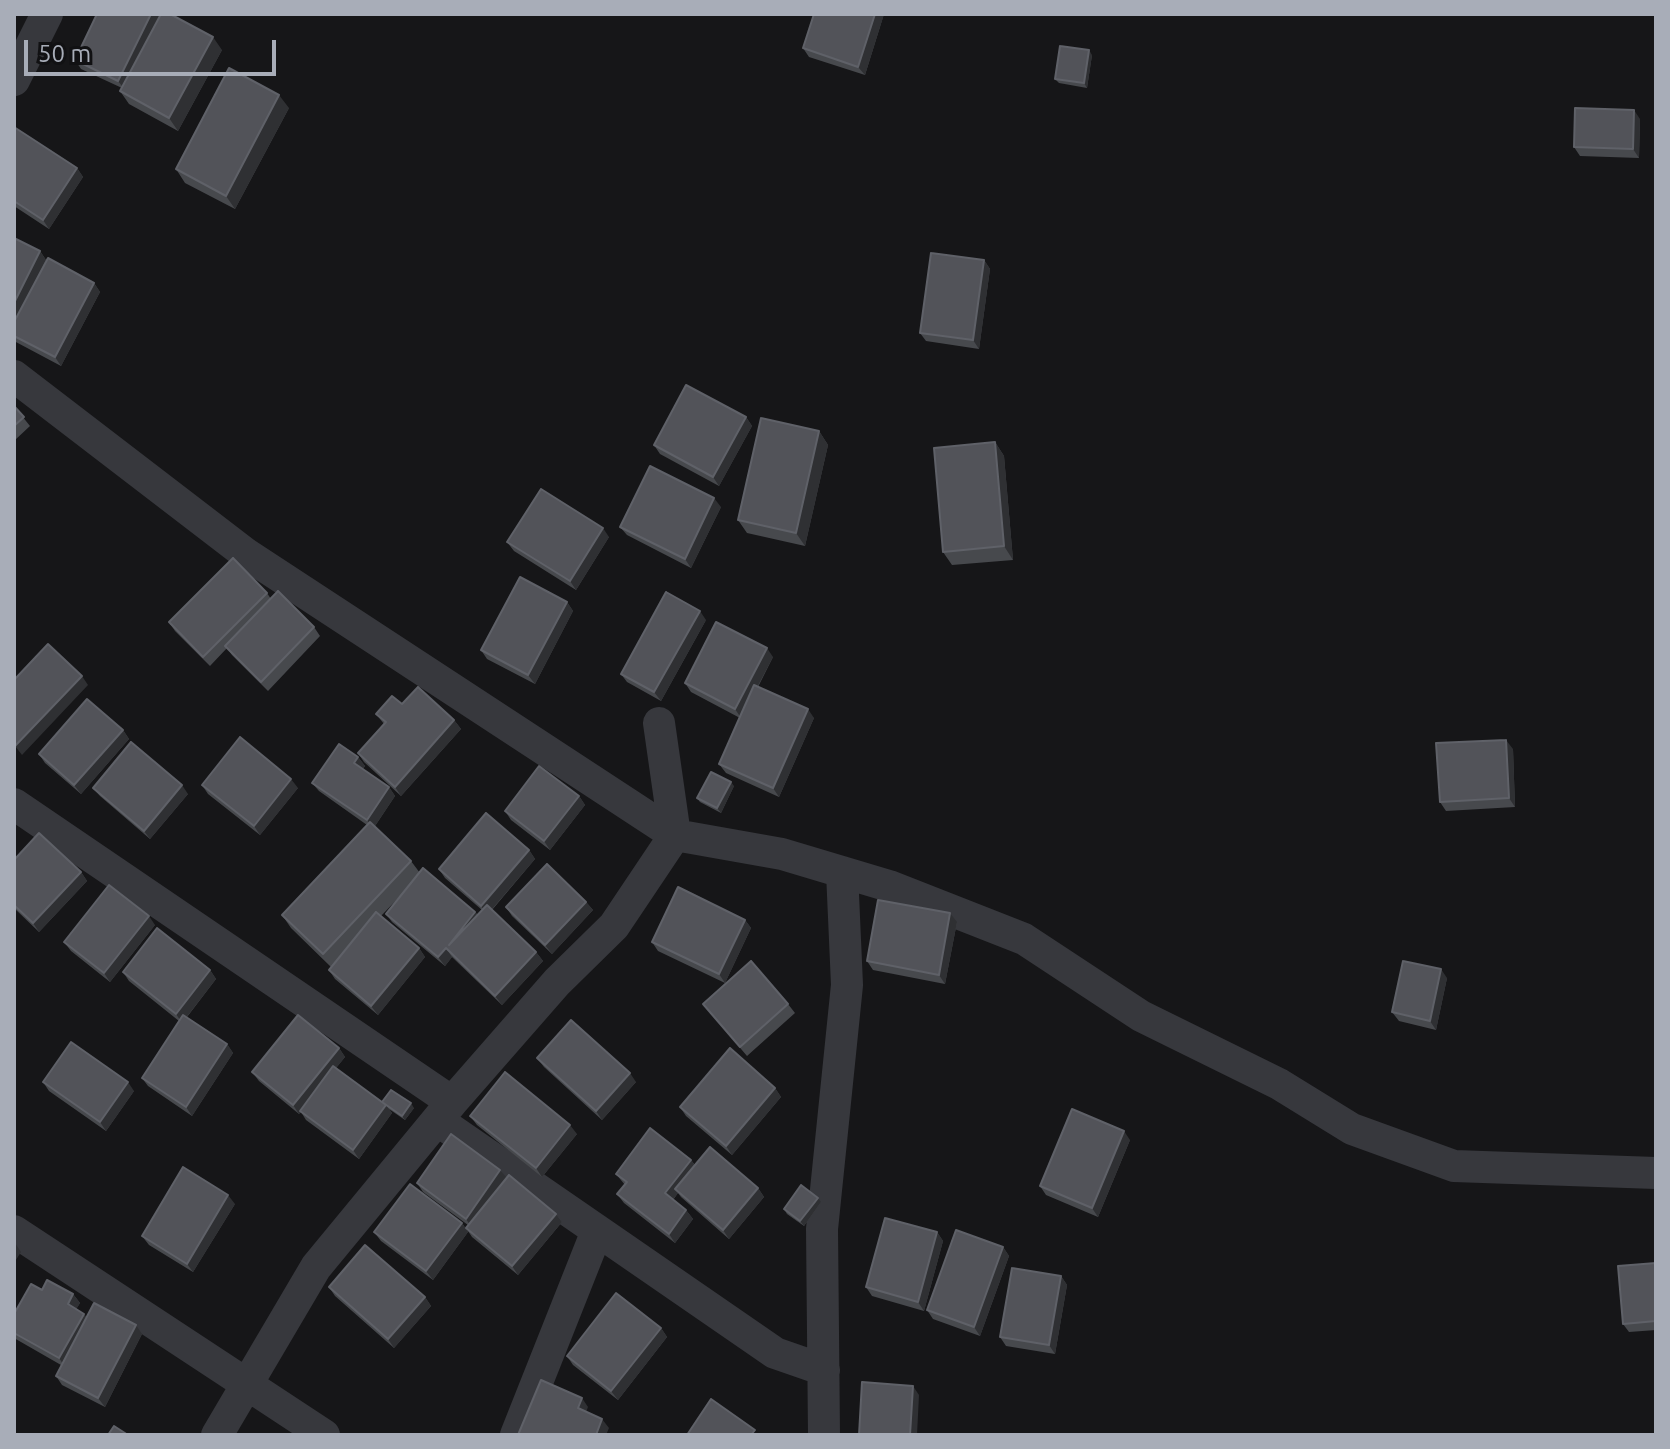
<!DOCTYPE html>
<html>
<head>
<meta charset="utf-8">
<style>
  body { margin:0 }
  #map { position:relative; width:1670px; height:1449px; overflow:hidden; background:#161618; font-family:Ubuntu,sans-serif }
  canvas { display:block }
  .frame { position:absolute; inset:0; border:16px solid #a8adb8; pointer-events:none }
  .scale { position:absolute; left:24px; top:40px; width:252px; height:36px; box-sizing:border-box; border:4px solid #a8adb8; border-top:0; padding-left:10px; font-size:24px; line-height:28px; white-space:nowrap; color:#a8adb8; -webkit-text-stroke:6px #111113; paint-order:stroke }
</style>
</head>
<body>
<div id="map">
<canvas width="1670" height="1449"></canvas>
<div class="frame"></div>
<div class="scale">50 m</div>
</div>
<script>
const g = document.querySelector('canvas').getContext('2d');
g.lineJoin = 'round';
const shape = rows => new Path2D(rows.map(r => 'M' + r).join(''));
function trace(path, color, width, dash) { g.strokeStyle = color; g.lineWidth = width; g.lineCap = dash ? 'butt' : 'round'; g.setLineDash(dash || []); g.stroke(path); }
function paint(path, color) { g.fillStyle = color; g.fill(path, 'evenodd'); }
const minor = shape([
  [14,80,47,14],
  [14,376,246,554,675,835,782,854,889,886,1024,939,1141,1016,1279,1084,1352,1129,1454,1166,1656,1173],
  [14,804,452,1102],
  [437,1120,775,1353,824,1370],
  [14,1231,324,1435],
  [217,1435,316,1267,452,1102,557,982,614,926,675,835,659,723],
  [516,1435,597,1231],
  [824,1435,822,1229,847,985,842,872]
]);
const wall = shape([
  [884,14,865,75,809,57,803,48],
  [222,50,178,131,129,104,120,91,122,88,81,69,75,60],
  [1092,55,1087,88,1059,83,1055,79],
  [289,108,235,209,185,183,176,169],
  [1640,119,1639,158,1580,156,1574,147],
  [14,127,77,168,83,177,49,229,14,206],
  [14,238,40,251,46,260,32,289,94,283,100,292,61,366,14,341],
  [984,260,990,269,979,349,926,341,920,333],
  [14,406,30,426,14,441],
  [746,417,752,426,719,486,660,454,654,445],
  [819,431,828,445,805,546,747,533,738,520],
  [995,442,1004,456,1013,560,952,565,943,552],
  [721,507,691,568,627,535,620,527],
  [609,537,576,590,514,551,507,542],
  [267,593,271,599,314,627,320,636,268,691,232,655,227,648,210,666,175,631,169,622],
  [567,602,573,611,535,684,487,659,481,650],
  [706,620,661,701,627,682,621,674],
  [773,657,758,687,814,718,779,797,726,773,719,764,740,718,691,692,685,683],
  [402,704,454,720,461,729,401,796,364,762,358,753,384,724,376,714],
  [123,730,129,739,81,794,45,763,39,754],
  [1513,749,1515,807,1446,811,1440,802],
  [358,757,365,766,363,769,389,787,395,796,375,826,411,861,420,873,475,912,478,915,482,910,445,878,439,869,529,850,535,859,492,910,536,952,543,961,502,1005,452,957,445,966,392,922,386,914,405,891,381,916,419,948,425,957,378,1015,335,979,329,970,331,967,291,928,282,915,367,825,319,791,312,783],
  [202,785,298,788,260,835,208,794],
  [734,786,721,813,700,802,697,798],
  [93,788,188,794,150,839,100,796],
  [579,796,585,805,550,850,511,820,505,811],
  [14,860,81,872,87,881,39,932,14,908],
  [586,902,593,910,552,954,512,916,506,907],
  [745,920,751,928,725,983,658,951,652,942],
  [957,922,945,984,873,970,867,961],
  [155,925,110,982,71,951,64,942],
  [210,970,216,979,187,1017,227,1044,233,1053,192,1116,148,1086,142,1078,179,1021,129,981,123,972],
  [1447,978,1436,1030,1399,1021,1392,1012],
  [703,1004,788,1004,795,1013,747,1056],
  [339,1048,345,1057,336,1068,382,1102,414,1108,405,1120,389,1109,392,1113,359,1159,306,1120,301,1112,299,1114,259,1081,252,1072],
  [537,1058,636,1082,602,1120,544,1067],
  [43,1082,134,1091,106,1131,49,1091],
  [775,1088,781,1097,732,1155,686,1116,680,1107],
  [470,1116,577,1134,542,1177,477,1125],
  [1130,1140,1098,1217,1046,1195,1040,1186],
  [691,1160,695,1165,758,1188,764,1197,729,1239,681,1197,678,1193,673,1200,686,1210,693,1219,675,1243,624,1203,617,1194,625,1185,616,1174],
  [500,1170,506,1178,556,1214,562,1222,518,1275,472,1237,466,1228,468,1225,423,1192,417,1183],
  [821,1202,804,1226,787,1214,784,1209],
  [235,1204,193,1272,149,1245,142,1236],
  [462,1223,468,1232,433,1280,381,1241,374,1232],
  [937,1232,943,1241,924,1311,872,1296,866,1287],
  [1003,1247,1009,1256,980,1336,933,1319,927,1310],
  [1656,1263,1656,1330,1629,1332,1623,1324],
  [1061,1276,1067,1285,1055,1354,1006,1346,1000,1337],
  [329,1287,425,1297,431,1306,394,1348,335,1296],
  [42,1290,73,1294,80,1303,76,1309,84,1314,86,1317,142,1334,105,1407,62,1385,56,1376,61,1365,14,1338,14,1314],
  [661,1328,667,1337,618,1400,573,1365,567,1356]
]);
const shadedWall = shape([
  [151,14,162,14,125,90,118,81],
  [875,14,884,14,865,75,858,67],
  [213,37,222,50,178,131,169,118],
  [1089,50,1092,55,1087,88,1084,83],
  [279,95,289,108,235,209,226,196],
  [1634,110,1640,119,1639,158,1633,149],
  [77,168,83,177,49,229,43,220],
  [40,251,46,260,15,322,14,320,14,303],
  [984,260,990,269,979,349,973,340],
  [94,283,100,292,61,366,55,357],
  [746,417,752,426,719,486,713,477],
  [819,431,828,445,805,546,796,533],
  [995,442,1004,456,1013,560,1004,546],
  [714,498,721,507,691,568,685,559],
  [603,528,609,537,576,590,570,581],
  [567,602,573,611,535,684,528,675],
  [700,611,706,620,661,701,654,692],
  [767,648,773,657,741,718,735,709],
  [82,676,88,685,22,755,15,746],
  [808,709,814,718,779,797,773,788],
  [454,720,461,729,401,796,395,787],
  [123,730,129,739,81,794,74,785],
  [1506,740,1513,749,1515,807,1509,798],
  [358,757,365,766,360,772,354,763],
  [291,779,298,788,260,835,254,826],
  [731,782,734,786,721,813,717,808],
  [182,785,188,794,150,839,144,831],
  [389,787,395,796,373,829,367,820],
  [579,796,585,805,550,850,544,841],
  [529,850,535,859,487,915,481,906],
  [81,872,87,881,39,932,33,923],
  [586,902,593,910,552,954,545,945],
  [475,912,481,921,449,945],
  [950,913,957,922,945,984,939,975],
  [149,916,155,925,110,982,104,973],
  [745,920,751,928,725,983,719,974],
  [419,948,425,957,378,1015,371,1006],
  [446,948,452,957,445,966,438,957],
  [536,952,543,961,502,1005,495,996],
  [1441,969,1447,978,1436,1030,1430,1021],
  [210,970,216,979,182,1023,176,1014],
  [227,1044,233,1053,192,1116,186,1107],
  [339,1048,345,1057,299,1114,293,1105],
  [630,1073,636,1082,602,1120,596,1111],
  [128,1082,134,1091,106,1131,100,1122],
  [775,1088,781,1097,732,1155,726,1146],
  [411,1103,414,1108,405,1120,402,1116],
  [386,1105,392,1113,359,1159,353,1150],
  [570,1125,577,1134,542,1177,536,1168],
  [1124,1131,1130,1140,1098,1217,1092,1208],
  [691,1160,697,1168,675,1189,678,1193,671,1202,665,1193],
  [500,1170,507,1178,472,1228,466,1219],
  [758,1188,764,1197,729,1239,723,1230],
  [228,1195,235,1204,193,1272,187,1264],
  [818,1198,821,1202,804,1226,800,1221],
  [686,1210,693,1219,675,1243,669,1234],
  [556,1214,562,1222,518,1275,512,1266],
  [462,1223,468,1232,433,1280,426,1271],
  [937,1232,943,1241,924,1311,918,1302],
  [15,1243,21,1252,14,1263,14,1245],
  [1003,1247,1009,1256,980,1336,974,1327],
  [1061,1276,1067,1285,1055,1354,1049,1345],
  [73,1294,80,1303,74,1313,68,1304],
  [425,1297,431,1306,394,1348,388,1339],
  [84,1314,90,1322,65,1367,59,1358],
  [136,1325,142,1334,105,1407,98,1398],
  [661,1328,667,1337,618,1400,611,1391],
  [913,1386,919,1395,917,1435,910,1435],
  [582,1398,588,1407,584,1417,578,1408],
  [602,1419,609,1428,606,1435,596,1435]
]);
const building = shape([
  [97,14,151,14,118,81,75,60,97,14],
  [161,14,170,14,213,37,169,118,120,91,161,14],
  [814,14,875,14,858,67,803,48,814,14],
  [1060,46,1089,50,1084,83,1055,79,1060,46],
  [229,68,279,95,226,196,176,169,229,68],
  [1575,108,1634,110,1633,149,1574,147,1575,108],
  [14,127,77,168,43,220,14,201,14,127],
  [14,238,40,251,14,303,14,238],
  [931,253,984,260,973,340,920,333,931,253],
  [48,258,94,283,55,357,14,336,14,322,48,258],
  [686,385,746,417,713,477,654,445,686,385],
  [14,406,24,417,14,426,14,406],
  [761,418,819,431,796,533,738,520,761,418],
  [995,442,1004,546,943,552,934,448,995,442],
  [650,466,714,498,685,559,620,527,650,466],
  [541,489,603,528,570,581,507,542,541,489],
  [233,558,267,593,203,657,169,622,233,558],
  [520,577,567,602,528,675,481,650,520,577],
  [278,591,314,627,261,682,225,646,278,591],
  [666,592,700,611,654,692,621,674,666,592],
  [716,622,767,648,735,709,685,683,716,622],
  [48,644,82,676,15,746,14,745,14,680,48,644],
  [754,685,808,709,773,788,719,764,754,685],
  [418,687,454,720,395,787,358,753,386,722,376,714,392,696,402,704,418,687],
  [87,699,123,730,74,785,39,754,87,699],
  [240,737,291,779,254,826,202,785,240,737],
  [1506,740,1509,798,1440,802,1436,743,1506,740],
  [131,742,182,785,144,831,93,788,131,742],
  [339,744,358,757,354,763,389,787,367,820,312,783,339,744],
  [539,766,579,796,544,841,505,811,539,766],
  [711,772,731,782,717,808,697,798,711,772],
  [486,813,529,850,481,906,439,869,486,813],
  [370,822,411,861,323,954,282,915,370,822],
  [39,833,81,872,33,923,14,905,14,860,39,833],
  [547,864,586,902,545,945,506,907,547,864],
  [423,868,475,912,449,945,487,905,536,952,495,996,446,948,438,957,386,914,423,868],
  [109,885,149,916,104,973,64,942,109,885],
  [678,887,745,920,719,974,652,942,678,887],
  [878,900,950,913,939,975,867,961,878,900],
  [376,912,419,948,371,1006,329,970,376,912],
  [157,928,210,970,176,1014,123,972,157,928],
  [751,961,788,1004,740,1047,703,1004,751,961],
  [1403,961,1441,969,1430,1021,1392,1012,1403,961],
  [183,1015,227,1044,186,1107,142,1078,183,1015],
  [298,1015,339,1048,293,1105,252,1072,298,1015],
  [571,1020,630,1073,596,1111,537,1058,571,1020],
  [71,1042,128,1082,100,1122,43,1082,71,1042],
  [730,1048,775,1088,726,1146,680,1107,730,1048],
  [333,1066,386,1105,353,1150,300,1111,333,1066],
  [505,1072,570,1125,536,1168,470,1116,505,1072],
  [391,1090,411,1103,402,1116,382,1102,391,1090],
  [1072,1109,1124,1131,1092,1208,1040,1186,1072,1109],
  [650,1128,691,1160,665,1193,686,1210,669,1234,617,1194,627,1182,616,1174,650,1128],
  [451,1134,500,1170,466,1219,417,1183,451,1134],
  [710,1147,758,1188,723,1230,675,1189,710,1147],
  [183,1167,228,1195,187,1264,142,1236,183,1167],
  [509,1175,556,1214,512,1266,466,1228,509,1175],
  [410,1184,462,1223,426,1271,374,1232,410,1184],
  [801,1185,818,1198,800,1221,784,1209,801,1185],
  [885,1218,937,1232,918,1302,866,1287,885,1218],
  [956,1230,1003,1247,974,1327,927,1310,956,1230],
  [365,1245,425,1297,388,1339,329,1287,365,1245],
  [1656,1263,1656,1321,1623,1324,1618,1266,1656,1263],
  [1012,1268,1061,1276,1049,1345,1000,1337,1012,1268],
  [47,1280,73,1294,68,1304,84,1314,59,1358,14,1333,14,1314,31,1284,42,1290,47,1280],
  [616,1293,661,1328,611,1391,567,1356,616,1293],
  [94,1303,136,1325,98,1398,56,1376,94,1303],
  [541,1380,582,1398,578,1408,602,1419,596,1435,518,1435,541,1380],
  [862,1382,913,1386,910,1435,859,1435,862,1382],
  [711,1399,755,1430,751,1435,687,1435,711,1399],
  [114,1426,128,1435,108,1435,114,1426]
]);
trace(minor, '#37383d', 32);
paint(wall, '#47494d');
paint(shadedWall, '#2f3033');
paint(building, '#525359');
trace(building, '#5f6168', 2);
</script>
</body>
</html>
